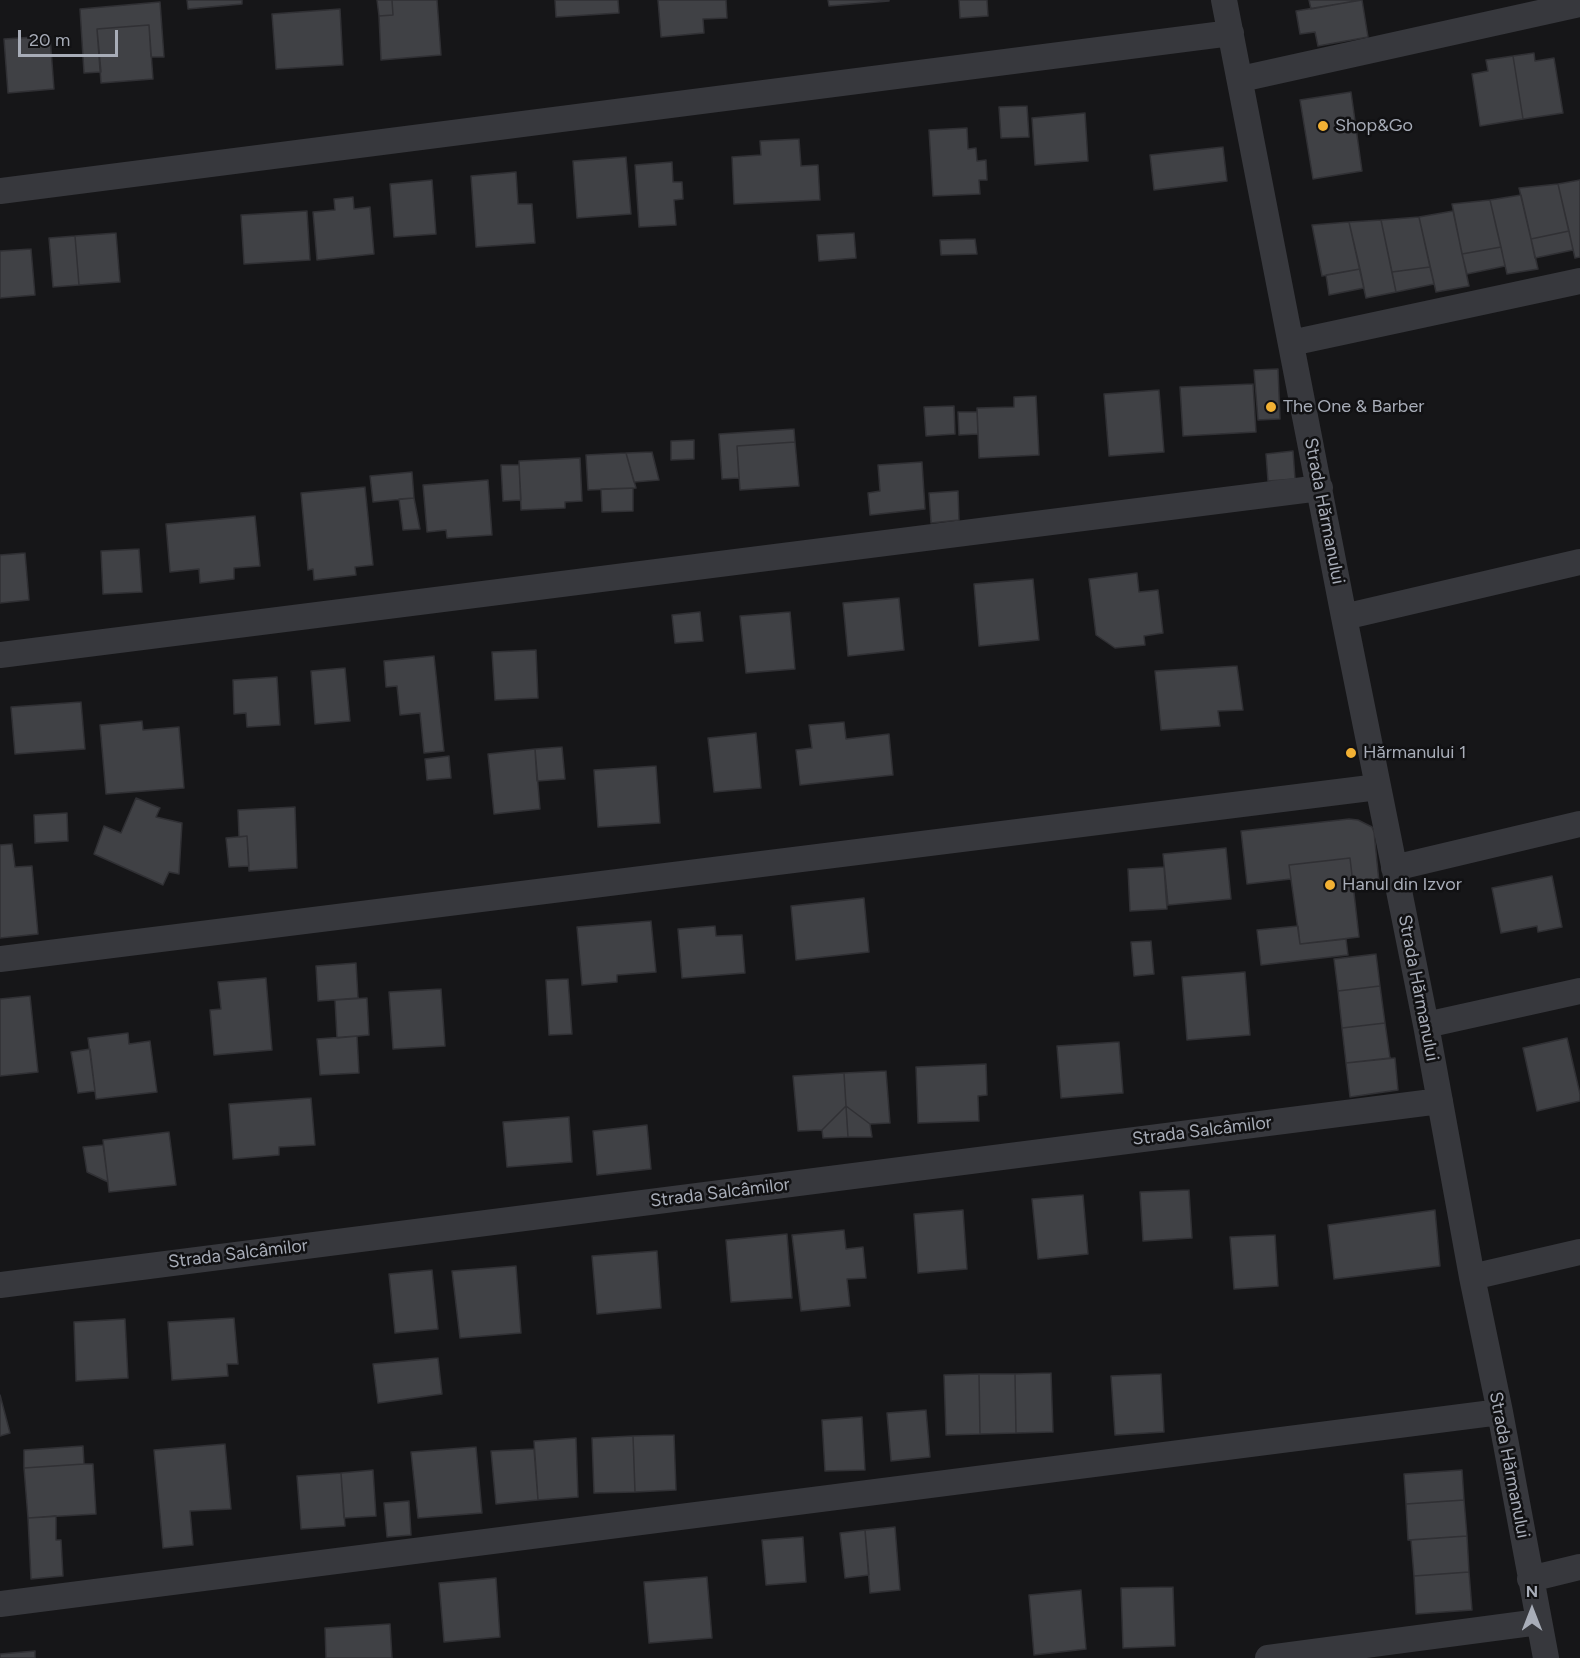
<!DOCTYPE html>
<html>
<head>
<meta charset="utf-8">
<style>
  body { margin:0 }
  #map { position:relative; width:1580px; height:1658px; overflow:hidden; background:#161618; font-family:Figtree,sans-serif }
  canvas { display:block }
  .north { position:absolute; left:1502px; top:1580px; width:60px; height:60px; -webkit-text-stroke:4px #111113; paint-order:stroke; rotate:0deg; font-size:16px; font-weight:700; line-height:24px; text-align:center; color:#a8adb8 }
  .north::after { content:''; display:block; margin:auto; width:21px; height:27px; background:#a8adb8; clip-path:polygon(50% 0,100% 100%,50% 72%,0 100%) }
  .scale { position:absolute; left:18px; top:30px; width:100px; height:27px; box-sizing:border-box; border:3px solid #a8adb8; border-top:0; padding-left:8px; font-size:18px; line-height:21px; white-space:nowrap; color:#a8adb8; -webkit-text-stroke:4px #111113; paint-order:stroke }
</style>
</head>
<body>
<div id="map">
<canvas width="1580" height="1658"></canvas>
<div class="north">N</div>
<div class="scale">20 m</div>
</div>
<script>
const g = document.querySelector('canvas').getContext('2d');
g.lineJoin = 'round';
function paint(path, color) { g.fillStyle = color; g.fill(path, 'evenodd'); }
const shape = rows => new Path2D(rows.map(r => 'M' + r).join(''));
function trace(path, color, width, dash) { g.strokeStyle = color; g.lineWidth = width; g.lineCap = dash ? 'butt' : 'round'; g.setLineDash(dash || []); g.stroke(path); }
function write(font, color, halo, rows, align = 'center') {
  g.font = font + ' Figtree,sans-serif'; g.lineWidth = 5; g.setLineDash([]); g.textBaseline = 'middle'; g.strokeStyle = halo; g.fillStyle = color; for (const [text, x, y, turn = 0] of rows) {
    g.save(); g.translate(x, y); g.rotate((+turn || 0) * Math.PI / 180); g.textAlign = isNaN(turn) ? turn : align; if (halo) g.strokeText(text, 0, 0); g.fillText(text, 0, 0); g.restore();
  }
}
const building = shape([
  [187,0,242,0,242,4,188,9,187,0],
  [377,0,392,0,393,15,379,16,377,0],
  [392,0,437,0,441,55,381,60,379,16,393,15,392,0],
  [555,0,618,0,619,13,556,17,555,0],
  [658,0,726,0,727,18,703,19,704,33,661,37,658,0],
  [828,0,889,0,889,1,829,6,828,0],
  [959,0,987,0,988,16,960,18,959,0],
  [1309,0,1360,0,1311,9,1309,0],
  [1362,0,1368,37,1318,46,1315,32,1300,34,1296,11,1362,0],
  [160,2,164,57,151,57,149,25,97,29,101,72,84,73,80,9,160,2],
  [340,9,343,65,276,69,272,14,340,9],
  [149,25,153,79,101,83,97,29,149,25],
  [50,36,54,89,8,93,4,39,50,36],
  [1534,53,1535,61,1554,58,1563,113,1523,119,1513,56,1534,53],
  [1513,56,1523,119,1480,126,1472,74,1488,71,1486,60,1513,56],
  [1351,92,1362,171,1313,179,1300,100,1351,92],
  [1027,106,1029,137,1001,138,999,107,1027,106],
  [1085,113,1088,161,1035,165,1032,118,1085,113],
  [967,128,968,149,976,148,977,161,986,160,987,180,979,180,980,194,933,196,929,130,967,128],
  [799,139,801,166,818,165,820,200,734,204,732,157,761,155,760,141,799,139],
  [1223,147,1227,181,1154,190,1150,155,1223,147],
  [626,157,631,214,577,218,573,161,626,157],
  [672,162,673,182,682,182,683,199,674,200,676,225,639,227,635,165,672,162],
  [516,172,518,204,532,204,535,243,476,247,471,176,516,172],
  [432,180,436,234,394,237,390,184,432,180],
  [1580,180,1580,257,1575,258,1558,184,1580,180],
  [1558,184,1569,231,1531,239,1519,188,1558,184],
  [1521,195,1538,269,1507,274,1490,200,1521,195],
  [353,197,354,209,370,207,374,254,317,260,313,212,335,210,334,199,353,197],
  [1490,200,1501,247,1462,254,1452,204,1490,200],
  [307,211,310,260,244,264,241,215,307,211],
  [1453,211,1469,286,1436,292,1419,217,1453,211],
  [1419,217,1430,267,1392,272,1381,220,1419,217],
  [1381,220,1396,292,1366,298,1349,222,1381,220],
  [1349,222,1360,269,1322,276,1312,225,1349,222],
  [1569,231,1573,250,1535,258,1531,239,1569,231],
  [116,233,120,282,79,285,75,236,116,233],
  [854,233,856,258,819,261,817,235,854,233],
  [75,236,79,285,53,287,49,238,75,236],
  [975,239,977,254,941,255,940,240,975,239],
  [1501,247,1505,266,1467,274,1462,254,1501,247],
  [31,249,35,295,0,298,0,251,31,249],
  [1430,267,1434,284,1396,292,1392,272,1430,267],
  [1360,269,1364,288,1329,295,1326,275,1360,269],
  [1278,369,1280,419,1258,420,1254,370,1278,369],
  [1253,384,1256,432,1183,436,1180,387,1253,384],
  [1159,390,1164,452,1109,456,1104,394,1159,390],
  [1036,396,1039,455,979,458,977,408,1014,407,1014,397,1036,396],
  [954,406,955,434,926,436,924,407,954,406],
  [958,412,977,412,978,434,959,435,958,412],
  [794,429,795,442,737,446,739,478,722,479,719,434,794,429],
  [694,440,694,459,671,460,671,441,694,440],
  [795,442,799,486,740,490,737,446,795,442],
  [1293,451,1295,479,1268,481,1266,454,1293,451],
  [652,452,659,480,634,482,626,453,652,452],
  [626,453,636,488,588,490,586,455,626,453],
  [580,458,582,501,565,502,565,508,521,510,519,461,580,458],
  [922,462,925,509,870,515,868,493,880,491,878,465,922,462],
  [501,465,519,465,521,500,503,501,501,465],
  [412,472,414,498,373,502,370,476,412,472],
  [488,480,492,535,447,538,446,530,427,532,423,485,488,480],
  [365,487,373,565,355,567,356,575,314,580,313,569,308,570,301,493,365,487],
  [633,488,633,511,602,512,601,489,633,488],
  [958,491,959,520,931,523,929,493,958,491],
  [414,498,420,529,403,530,399,499,414,498],
  [255,516,260,566,234,568,234,579,200,583,199,569,170,572,166,524,255,516],
  [139,549,142,592,103,594,101,551,139,549],
  [25,553,29,600,0,603,0,555,25,553],
  [1137,573,1139,592,1158,590,1163,633,1144,636,1145,645,1115,648,1096,635,1089,579,1137,573],
  [1033,579,1039,640,979,646,974,584,1033,579],
  [899,598,904,650,848,656,843,603,899,598],
  [700,612,703,641,675,643,672,615,700,612],
  [790,612,795,669,746,673,740,616,790,612],
  [536,650,538,698,495,700,492,652,536,650],
  [434,656,444,751,424,753,420,713,400,715,397,686,386,687,384,661,434,656],
  [1237,666,1243,710,1218,711,1220,726,1161,730,1155,671,1237,666],
  [345,668,350,721,315,724,311,671,345,668],
  [277,677,280,725,247,727,246,713,234,714,233,680,277,677],
  [81,702,85,749,15,754,11,707,81,702],
  [142,721,143,730,179,727,184,788,106,794,100,725,142,721],
  [844,722,846,739,889,734,893,775,800,785,796,750,812,748,809,725,844,722],
  [756,733,761,788,714,792,708,738,756,733],
  [562,747,565,779,537,781,535,749,562,747],
  [535,749,540,809,494,814,488,754,535,749],
  [449,756,451,778,427,780,425,759,449,756],
  [656,766,660,823,598,827,594,770,656,766],
  [136,798,160,808,156,817,182,823,179,874,169,872,163,885,94,854,104,826,121,833,136,798],
  [295,807,297,868,249,871,247,836,239,837,238,810,295,807],
  [67,813,68,841,35,843,34,815,67,813],
  [1349,819,1358,820,1372,827,1374,832,1379,882,1353,884,1350,858,1289,865,1291,879,1247,884,1241,831,1349,819],
  [247,836,249,866,229,867,226,838,247,836],
  [12,844,15,867,32,866,38,934,0,938,0,845,12,844],
  [1226,848,1231,899,1168,905,1163,854,1226,848],
  [1350,858,1359,937,1300,944,1289,865,1350,858],
  [1164,867,1167,909,1130,911,1128,869,1164,867],
  [1552,876,1562,927,1538,932,1537,926,1501,933,1492,888,1552,876],
  [864,898,869,952,796,960,791,906,864,898],
  [651,921,656,972,617,975,617,982,582,985,577,927,651,921],
  [715,926,716,936,742,935,745,973,682,978,678,929,715,926],
  [1298,926,1300,944,1346,939,1348,955,1261,965,1257,930,1298,926],
  [1151,941,1154,974,1134,976,1131,942,1151,941],
  [1376,954,1380,986,1338,991,1334,959,1376,954],
  [356,963,358,998,318,1001,316,966,356,963],
  [1245,972,1250,1035,1187,1040,1182,977,1245,972],
  [266,978,272,1050,214,1055,210,1010,221,1009,218,982,266,978],
  [568,979,572,1034,549,1035,546,980,568,979],
  [1380,986,1385,1023,1342,1028,1338,991,1380,986],
  [441,989,445,1046,393,1049,389,992,441,989],
  [30,996,38,1072,0,1076,0,999,30,996],
  [367,998,369,1035,337,1038,335,1000,367,998],
  [1385,1023,1390,1058,1346,1063,1342,1028,1385,1023],
  [128,1033,129,1044,150,1041,157,1092,96,1099,88,1038,128,1033],
  [357,1036,359,1073,320,1075,317,1039,357,1036],
  [1567,1038,1580,1094,1580,1101,1537,1111,1523,1048,1567,1038],
  [1119,1042,1123,1093,1061,1098,1057,1046,1119,1042],
  [90,1049,95,1091,78,1093,71,1052,90,1049],
  [1395,1058,1398,1090,1350,1097,1346,1063,1395,1058],
  [986,1064,987,1095,978,1096,979,1121,918,1123,916,1067,986,1064],
  [886,1071,890,1123,870,1124,846,1106,844,1073,886,1071],
  [844,1073,846,1106,822,1130,798,1131,793,1076,844,1073],
  [311,1098,315,1145,279,1147,279,1155,233,1159,229,1104,311,1098],
  [846,1106,848,1137,823,1138,822,1130,846,1106],
  [846,1106,870,1124,872,1137,848,1137,846,1106],
  [569,1117,572,1162,507,1167,503,1122,569,1117],
  [647,1125,651,1169,597,1175,593,1131,647,1125],
  [169,1132,176,1185,109,1192,103,1140,169,1132],
  [103,1145,108,1182,87,1172,83,1147,103,1145],
  [1189,1190,1192,1238,1143,1241,1140,1192,1189,1190],
  [1083,1195,1088,1254,1038,1259,1032,1199,1083,1195],
  [963,1210,967,1269,918,1273,914,1214,963,1210],
  [1435,1210,1440,1266,1334,1279,1328,1225,1435,1210],
  [844,1230,846,1249,863,1247,866,1278,847,1279,850,1306,801,1311,792,1235,844,1230],
  [787,1234,792,1298,731,1302,726,1240,787,1234],
  [1275,1235,1278,1286,1234,1289,1230,1237,1275,1235],
  [657,1251,661,1308,597,1314,592,1256,657,1251],
  [516,1266,521,1333,460,1338,452,1271,516,1266],
  [432,1270,438,1329,395,1333,389,1274,432,1270],
  [234,1318,238,1364,227,1364,228,1376,172,1380,168,1322,234,1318],
  [125,1319,128,1378,76,1381,74,1322,125,1319],
  [438,1358,442,1394,378,1403,373,1364,438,1358],
  [1051,1373,1053,1432,1016,1433,1015,1374,1051,1373],
  [979,1374,980,1434,946,1435,944,1375,979,1374],
  [979,1374,1015,1374,1016,1433,980,1434,979,1374],
  [1161,1374,1164,1432,1115,1435,1111,1376,1161,1374],
  [0,1395,10,1433,0,1436,0,1395],
  [926,1410,930,1457,891,1461,887,1413,926,1410],
  [862,1417,865,1470,825,1471,822,1420,862,1417],
  [674,1435,676,1490,635,1492,633,1436,674,1435],
  [633,1436,635,1492,594,1493,592,1438,633,1436],
  [576,1438,578,1497,538,1500,534,1441,576,1438],
  [225,1444,231,1509,190,1511,193,1545,163,1548,154,1450,225,1444],
  [83,1446,84,1464,24,1468,24,1450,83,1446],
  [476,1447,482,1513,418,1518,411,1452,476,1447],
  [534,1449,538,1500,496,1504,491,1451,534,1449],
  [84,1464,93,1464,96,1514,28,1518,24,1468,84,1464],
  [373,1470,376,1516,344,1518,341,1473,373,1470],
  [1462,1470,1464,1500,1406,1504,1404,1474,1462,1470],
  [341,1473,345,1526,301,1529,297,1476,341,1473],
  [1464,1500,1467,1536,1408,1540,1406,1504,1464,1500],
  [409,1501,411,1535,387,1537,384,1503,409,1501],
  [56,1516,56,1540,61,1540,63,1576,31,1579,28,1518,56,1516],
  [895,1527,900,1590,870,1593,865,1530,895,1527],
  [865,1530,869,1575,845,1578,840,1533,865,1530],
  [1467,1536,1469,1572,1414,1576,1411,1540,1467,1536],
  [803,1537,806,1582,766,1585,762,1540,803,1537],
  [1469,1572,1472,1610,1416,1614,1414,1576,1469,1572],
  [707,1577,712,1638,649,1643,644,1582,707,1577],
  [496,1578,500,1637,444,1642,439,1583,496,1578],
  [1173,1587,1175,1646,1123,1648,1121,1588,1173,1587],
  [1081,1590,1086,1649,1034,1655,1029,1595,1081,1590],
  [390,1624,392,1658,326,1658,325,1628,390,1624],
  [35,1651,35,1658,0,1658,0,1654,35,1651]
]);
const street = shape([
  [1224,0,1344,617,1426,1025,1472,1277,1500,1412,1546,1658],
  [1241,79,1580,4],
  [0,191,1231,33],
  [1291,343,1580,281],
  [1344,617,1580,562],
  [0,655,1320,488],
  [1394,868,1580,824],
  [0,959,1378,787],
  [1426,1025,1580,991],
  [1472,1277,1580,1252],
  [0,1285,1440,1101],
  [1530,1579,1580,1567],
  [0,1604,1500,1412],
  [1268,1658,1539,1622]
]);
const markers = [
  [1323,126,6,"#f2b134"],
  [1271,407,6,"#f2b134"],
  [1351,753,6,"#f2b134"],
  [1330,885,6,"#f2b134"]
];
const poiNames = [
  ["Shop&Go",1335,126],
  ["The One & Barber",1283,407],
  ["Hărmanului 1",1363,753],
  ["Hanul din Izvor",1342,885]
];
const streetNames = [
  ["Strada Hărmanului",1324,511,79],
  ["Strada Hărmanului",1418,988,79],
  ["Strada Salcâmilor",1202,1131,-7],
  ["Strada Salcâmilor",720,1193,-7],
  ["Strada Salcâmilor",238,1254,-7],
  ["Strada Hărmanului",1509,1465,79]
];
paint(building, '#404145');
trace(building, '#303034', 1.5);
trace(street, '#37383d', 26);
for (const [x, y, r, color] of markers) { const dot = new Path2D(); dot.arc(x, y, r, 0, 2 * Math.PI); g.fillStyle = color; g.fill(dot); trace(dot, '#111113', 2); }
write('18px', '#a8adb8', '#111113', poiNames, 'left');
write('18px', '#a8adb8', '#111113', streetNames);
</script>
</body>
</html>
